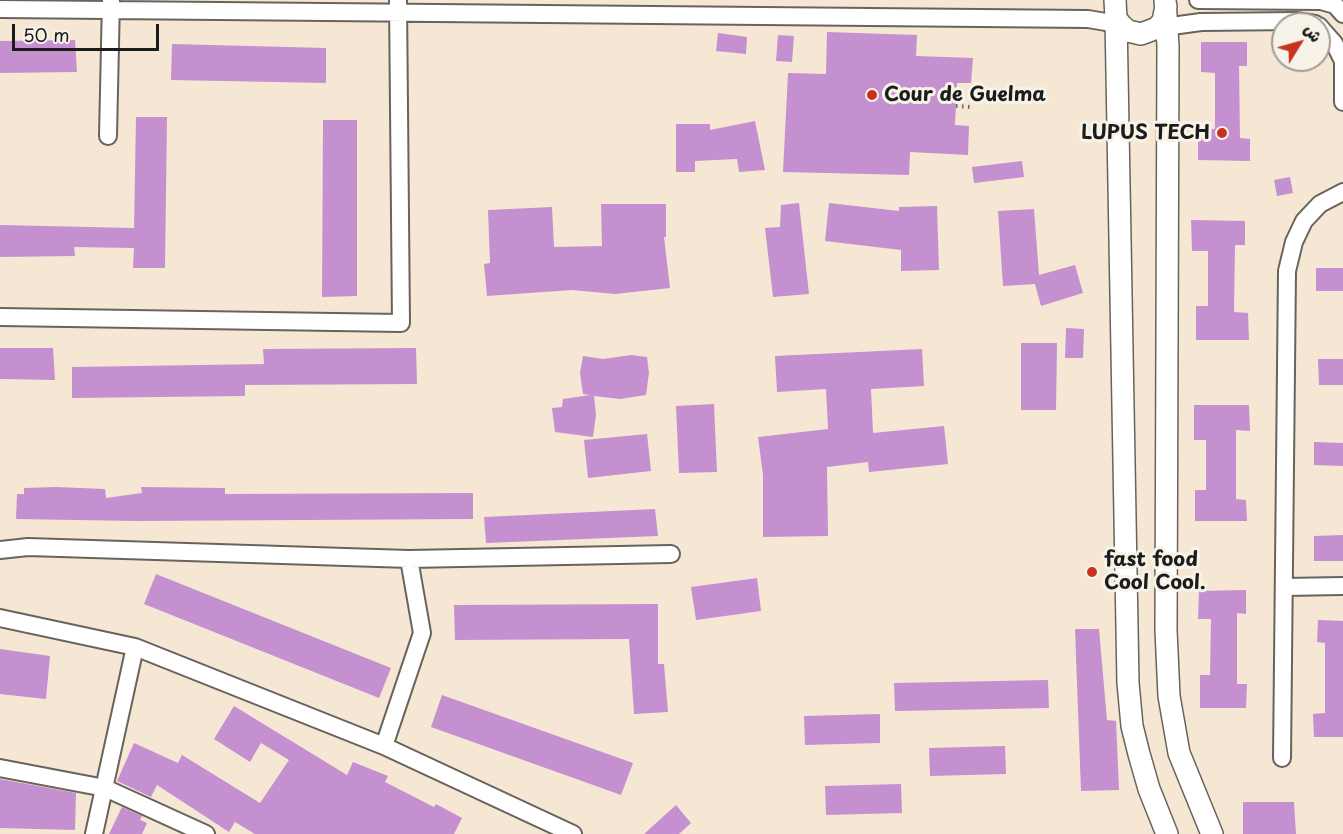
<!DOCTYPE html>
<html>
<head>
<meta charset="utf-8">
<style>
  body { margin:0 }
  #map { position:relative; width:1343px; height:834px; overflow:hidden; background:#f6e7d4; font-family:"Playpen Sans","Playpen Sans Arabic",sans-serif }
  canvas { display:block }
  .north { position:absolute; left:1271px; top:12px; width:60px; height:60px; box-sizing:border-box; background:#f7f3e8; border:2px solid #9f9d96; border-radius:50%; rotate:53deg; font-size:16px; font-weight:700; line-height:24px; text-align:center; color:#1c1c1c }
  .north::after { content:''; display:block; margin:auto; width:21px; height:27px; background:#c8321e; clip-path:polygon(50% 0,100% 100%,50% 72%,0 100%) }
  .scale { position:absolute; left:12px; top:24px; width:147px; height:27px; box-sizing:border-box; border:3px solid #1c1c1c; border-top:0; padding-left:8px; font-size:18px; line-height:21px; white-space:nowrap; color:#1c1c1c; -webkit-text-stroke:4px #f7f3e8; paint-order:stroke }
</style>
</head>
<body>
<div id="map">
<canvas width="1343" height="834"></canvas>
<div class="north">ش</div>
<div class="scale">50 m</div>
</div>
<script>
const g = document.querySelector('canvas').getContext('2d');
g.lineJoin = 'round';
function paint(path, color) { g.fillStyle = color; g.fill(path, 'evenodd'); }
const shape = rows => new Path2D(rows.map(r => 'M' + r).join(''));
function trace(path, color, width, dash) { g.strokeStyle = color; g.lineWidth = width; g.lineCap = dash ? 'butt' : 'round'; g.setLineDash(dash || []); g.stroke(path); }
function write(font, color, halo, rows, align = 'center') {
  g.font = font + ' "Playpen Sans",sans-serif'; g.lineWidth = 6; g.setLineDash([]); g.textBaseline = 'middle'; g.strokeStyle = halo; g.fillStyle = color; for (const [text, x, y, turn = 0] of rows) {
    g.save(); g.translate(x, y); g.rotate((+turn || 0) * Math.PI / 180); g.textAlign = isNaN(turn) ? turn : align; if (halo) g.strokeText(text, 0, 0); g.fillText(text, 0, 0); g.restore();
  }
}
const building = shape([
  [827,32,917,35,916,56,973,58,971,83,957,83,955,125,969,126,968,155,910,152,909,175,783,172,788,73,826,74],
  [718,33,747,37,746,54,716,51],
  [778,35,794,36,792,62,776,61],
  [75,40,77,72,0,73,0,41],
  [1201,42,1247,42,1247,66,1239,66,1240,138,1250,139,1250,161,1198,160,1198,129,1215,129,1215,73,1201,72],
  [172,44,326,48,326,83,171,80],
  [136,117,167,117,165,268,133,268,134,248,74,247,75,256,0,257,0,225,134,228],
  [323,120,357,120,357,296,322,297],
  [755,121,765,170,739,172,737,159,695,161,695,172,676,172,676,124,710,124,710,130],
  [1022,161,1024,177,974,183,972,167],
  [1290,177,1293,193,1277,196,1274,180],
  [799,203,809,294,773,297,765,228,780,227,781,205],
  [829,203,899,211,899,207,937,206,939,270,901,271,901,250,825,241],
  [601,204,666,204,666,237,664,237,670,288,615,294,572,290,487,296,484,264,490,263,488,210,552,207,554,247,602,246],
  [1034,209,1039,275,1075,265,1083,293,1041,306,1035,284,1003,286,998,211],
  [1191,220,1245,221,1245,245,1235,245,1234,312,1248,313,1249,340,1196,340,1196,306,1208,306,1208,251,1192,251],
  [1316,268,1343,268,1343,291,1316,291],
  [1066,328,1084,329,1083,358,1065,358],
  [1021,343,1057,343,1056,410,1021,410],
  [0,348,53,348,55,380,0,379],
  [416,348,417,384,245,385,245,396,72,398,72,367,264,364,263,349],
  [922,349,924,386,871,389,873,433,944,426,948,464,869,472,868,462,827,467,828,536,763,537,763,475,758,437,828,429,826,389,777,392,775,356],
  [631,355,647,357,649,373,646,395,620,399,594,396,596,415,593,437,555,432,552,408,562,407,563,399,590,395,583,394,580,373,583,356,603,359],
  [1318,359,1343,359,1343,385,1319,385],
  [714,404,717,472,679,473,676,406],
  [1194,405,1249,405,1250,431,1236,430,1236,499,1246,500,1247,521,1195,521,1195,490,1206,490,1206,440,1194,440],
  [647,434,651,471,588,478,584,440],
  [1314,442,1343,443,1343,466,1314,465],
  [56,487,105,489,106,498,142,493,141,487,225,488,225,494,473,493,473,519,136,521,16,519,17,494,24,494,24,488],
  [655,509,658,536,486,543,484,517],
  [1343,535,1343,561,1314,561,1314,536],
  [156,574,391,668,379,698,144,604],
  [757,578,761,611,696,620,691,587],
  [1246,590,1246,614,1237,613,1237,684,1247,684,1246,708,1200,708,1200,675,1210,675,1211,619,1198,619,1199,591],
  [658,604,658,664,664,664,668,712,634,714,629,639,455,640,454,605],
  [1318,620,1343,621,1343,737,1314,737,1313,714,1325,713,1325,643,1317,642],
  [1075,629,1099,629,1107,720,1116,721,1119,790,1081,791],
  [0,649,50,656,46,699,0,694],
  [1048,680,1049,708,895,711,894,683],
  [442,695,633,763,621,795,431,727],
  [234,706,347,775,353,762,388,776,385,782,434,807,436,804,462,818,454,834,255,834,235,822,229,832,157,785,151,797,117,781,134,743,178,763,182,755,260,803,289,760,261,743,250,762,214,739],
  [880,714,880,743,805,745,804,716],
  [1005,746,1006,774,930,776,929,748],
  [0,779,76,793,75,830,0,828],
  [901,784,902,813,826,815,825,786],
  [1243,802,1294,802,1296,834,1243,834],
  [676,805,691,823,679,834,644,834],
  [122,807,142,816,140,820,147,823,142,834,109,834]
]);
const path = shape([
  [956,106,970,107]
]);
const minor = shape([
  [1198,0,1321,1,1335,5,1343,14],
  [0,9,1088,19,1106,22,1125,30],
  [1319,26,1334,43,1343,61],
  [1157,28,1201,22,1296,21,1315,24],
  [1343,58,1343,102],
  [108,136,111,0],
  [0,317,401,323,398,0],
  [0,550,28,547,409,559,671,554],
  [1284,587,1343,586],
  [0,618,135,647,384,746,573,834],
  [384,746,422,633,409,559],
  [1282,758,1287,271,1294,242,1304,221,1320,204,1343,192],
  [0,768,105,788,206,834],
  [94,834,135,647]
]);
const tertiary = shape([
  [1115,0,1116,18,1121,25,1128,31,1141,34,1157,28,1163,21,1166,6],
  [1165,0,1168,46,1166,630,1169,696,1179,753,1212,834],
  [1116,18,1128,683,1132,726,1139,754,1149,789,1167,834]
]);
const markers = [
  [872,95,6,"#c8321e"],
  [1222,133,6,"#c8321e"],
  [1092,572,6,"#c8321e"]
];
const poiNames = [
  ["Cour de Guelma",884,95],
  ["LUPUS TECH",1210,133,"right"],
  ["fast food",1104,560],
  ["Cool Cool.",1104,583]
];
paint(building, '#c490d0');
trace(minor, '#68635c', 20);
trace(tertiary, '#68635c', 24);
trace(path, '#68635c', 4, [1.5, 4.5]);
trace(minor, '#fff', 16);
trace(tertiary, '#fff', 21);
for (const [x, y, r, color] of markers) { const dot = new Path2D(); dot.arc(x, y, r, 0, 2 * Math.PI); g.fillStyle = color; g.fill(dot); trace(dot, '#f7f3e8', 2); }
write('bold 20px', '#1c1c1c', '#f7f3e8', poiNames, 'left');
</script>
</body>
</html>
